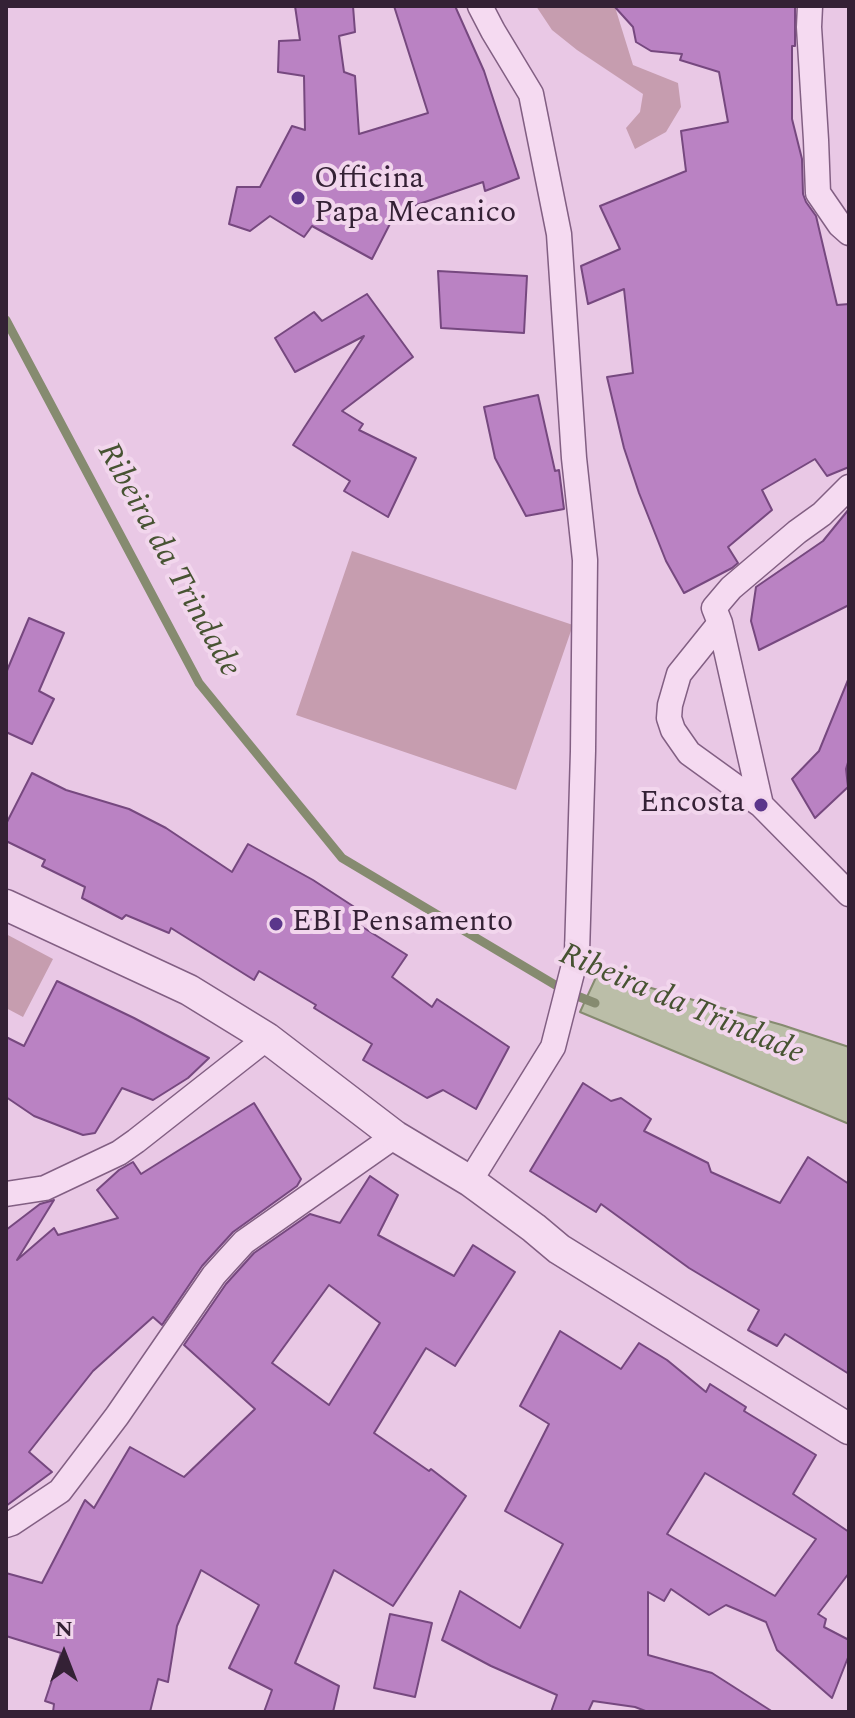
<!DOCTYPE html>
<html>
<head>
<meta charset="utf-8">
<style>
  body { margin:0 }
  #map { position:relative; width:855px; height:1718px; overflow:hidden; background:#e9c8e5; font-family:Spectral,serif }
  canvas { display:block }
  .frame { position:absolute; inset:0; border:8px solid #342135; pointer-events:none }
  .north { position:absolute; left:24px; top:1614px; width:80px; height:80px; -webkit-text-stroke:6px #f2d6ed; paint-order:stroke; rotate:0deg; font-size:22px; font-weight:700; line-height:32px; text-align:center; color:#342135 }
  .north::after { content:''; display:block; margin:auto; width:28px; height:36px; background:#342135; clip-path:polygon(50% 0,100% 100%,50% 72%,0 100%) }
</style>
</head>
<body>
<div id="map">
<canvas width="855" height="1718"></canvas>
<div class="frame"></div>
<div class="north">N</div>
</div>
<script>
const g = document.querySelector('canvas').getContext('2d');
g.lineJoin = 'round';
function paint(path, color) { g.fillStyle = color; g.fill(path, 'evenodd'); }
const shape = rows => new Path2D(rows.map(r => 'M' + r).join(''));
function trace(path, color, width, dash) { g.strokeStyle = color; g.lineWidth = width; g.lineCap = dash ? 'butt' : 'round'; g.setLineDash(dash || []); g.stroke(path); }
function write(font, color, halo, rows, align = 'center') {
  g.font = font + ' Spectral,serif'; g.lineWidth = 8; g.setLineDash([]); g.textBaseline = 'middle'; g.strokeStyle = halo; g.fillStyle = color; for (const [text, x, y, turn = 0] of rows) {
    g.save(); g.translate(x, y); g.rotate((+turn || 0) * Math.PI / 180); g.textAlign = isNaN(turn) ? turn : align; if (halo) g.strokeText(text, 0, 0); g.fillText(text, 0, 0); g.restore();
  }
}
const green = shape([
  [536,6,615,7,633,65,678,83,681,107,666,132,635,149,626,128,640,112,643,94,577,50,552,30],
  [352,551,573,625,516,790,296,715],
  [6,934,53,959,23,1017,6,1008]
]);
const water = shape([
  [598,973,782,1025,849,1047,849,1124,580,1012,598,973]
]);
const stream = shape([
  [6,320,199,683,342,858,567,992,595,1003]
]);
const building = shape([
  [295,6,353,6,355,32,339,36,344,72,355,76,359,134,428,113,394,6,455,6,484,71,519,178,485,191,483,182,396,212,372,259,312,226,304,237,270,216,250,231,229,224,237,187,260,187,292,126,305,130,304,76,278,72,279,41,300,40,295,6],
  [614,6,795,6,795,46,792,46,792,119,802,159,803,194,806,202,816,216,837,305,849,304,849,467,827,476,815,459,762,490,772,510,728,547,738,563,732,568,684,593,666,561,639,493,624,448,607,377,633,373,624,289,588,304,581,266,620,249,600,206,686,171,681,131,728,122,719,72,680,60,682,54,651,51,636,42,633,27,614,6],
  [438,271,527,276,524,333,441,328,438,271],
  [367,294,413,357,342,411,363,424,359,430,416,458,388,517,344,491,350,481,293,445,364,336,295,372,275,338,314,312,322,321,367,294],
  [538,395,555,471,559,470,564,509,526,516,495,458,484,407,538,395],
  [849,509,849,605,759,650,751,621,756,587,823,541,849,509],
  [29,618,64,633,39,691,54,699,32,744,6,732,6,673,29,618],
  [848,680,849,759,846,769,848,787,815,818,792,779,819,751,848,680],
  [32,773,66,790,129,809,166,828,232,872,248,844,313,880,359,910,353,921,407,955,392,977,432,1007,437,999,509,1047,476,1109,443,1090,427,1098,363,1060,372,1044,314,1008,316,1005,259,971,254,980,171,928,169,933,126,915,122,919,82,898,85,887,42,866,45,860,6,841,6,824,32,773],
  [57,981,134,1018,209,1058,188,1078,153,1100,122,1088,95,1133,83,1135,34,1116,6,1097,6,1037,24,1046,57,981],
  [583,1083,611,1101,621,1098,651,1119,644,1131,708,1163,711,1172,780,1203,808,1157,849,1184,849,1374,785,1334,777,1346,748,1330,759,1310,689,1268,601,1204,596,1212,530,1171,583,1083],
  [254,1103,301,1179,297,1186,233,1232,202,1266,162,1325,153,1317,93,1371,29,1452,52,1472,6,1506,6,1230,40,1204,54,1200,17,1260,54,1228,58,1235,118,1218,97,1190,119,1170,133,1162,141,1174,254,1103],
  [370,1176,398,1195,378,1235,454,1276,473,1245,515,1272,455,1366,426,1348,374,1433,429,1471,431,1469,466,1496,393,1606,334,1570,295,1663,339,1686,333,1712,264,1712,272,1690,229,1668,259,1605,201,1570,177,1626,168,1682,158,1679,150,1712,53,1712,54,1704,45,1701,61,1653,6,1636,6,1573,42,1583,85,1500,94,1508,130,1447,184,1477,255,1409,184,1345,226,1284,254,1253,310,1214,340,1223,370,1176],
  [329,1285,380,1323,329,1405,272,1363,329,1285],
  [560,1331,621,1369,639,1343,667,1360,706,1392,710,1384,746,1407,744,1411,816,1455,793,1494,849,1532,849,1573,818,1614,826,1619,824,1627,849,1640,849,1655,832,1698,777,1650,766,1622,726,1605,709,1615,671,1589,664,1601,648,1592,648,1655,712,1673,773,1712,648,1712,635,1707,593,1701,588,1712,551,1712,557,1695,491,1666,442,1640,460,1591,520,1628,563,1544,505,1511,549,1424,520,1406,560,1331],
  [705,1473,816,1539,775,1596,667,1534,705,1473],
  [390,1614,432,1623,415,1697,374,1688,390,1614]
]);
const minor = shape([
  [810,6,809,27,816,140,818,193,840,225,849,233],
  [720,623,679,674,670,705,669,718,673,730,689,753,761,805,849,894],
  [761,805,720,623,714,608,731,588,797,532,822,514,849,487],
  [470,1181,553,1047,577,953,583,751,585,560,574,458,559,234,531,94,493,31,480,6],
  [6,1194,45,1188,119,1153,136,1141,267,1038],
  [6,1525,12,1523,60,1491,117,1416,214,1275,244,1242,395,1136]
]);
const tertiary = shape([
  [6,905,189,990,267,1038,395,1136,470,1181,534,1228,559,1249,849,1429]
]);
const markers = [
  [298,198,8,"#5b368b"],
  [761,805,8,"#5b368b"],
  [276,924,8,"#5b368b"]
];
const poiNames = [
  ["Officina",314,181],
  ["Papa Mecanico",314,215],
  ["Encosta",745,805,"right"],
  ["EBI Pensamento",292,924]
];
const waterNames = [
  ["Ribeira da Trindade",167,561,61],
  ["Ribeira da Trindade",681,1006,23]
];
paint(green, '#c69daf');
paint(water, '#bbbea8');
trace(water, '#868b70', 2);
trace(stream, '#868b70', 9);
paint(building, '#ba82c3');
trace(building, '#76487f', 2);
trace(minor, '#825f83', 27);
trace(tertiary, '#825f83', 33);
trace(minor, '#f5daf1', 24);
trace(tertiary, '#f5daf1', 30);
for (const [x, y, r, color] of markers) { const dot = new Path2D(); dot.arc(x, y, r, 0, 2 * Math.PI); g.fillStyle = color; g.fill(dot); trace(dot, '#f2d6ed', 3); }
write('30px', '#342135', '#f2d6ed', poiNames, 'left');
write('italic 32px', '#475332', '#f2d6ed', waterNames);
</script>
</body>
</html>
